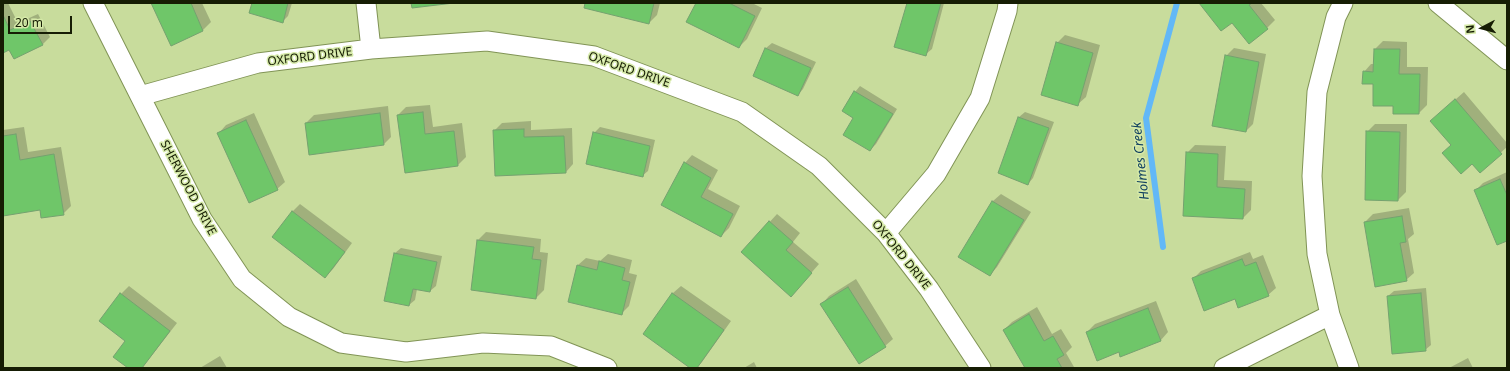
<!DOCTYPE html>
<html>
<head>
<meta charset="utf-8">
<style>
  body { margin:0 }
  #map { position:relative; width:1510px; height:371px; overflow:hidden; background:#c8dc9c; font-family:"Noto Sans",sans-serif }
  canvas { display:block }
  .frame { position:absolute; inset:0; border:4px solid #161d04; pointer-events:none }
  .north { position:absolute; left:1462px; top:8px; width:40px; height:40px; -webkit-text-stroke:3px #d5e9a8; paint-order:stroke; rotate:264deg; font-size:11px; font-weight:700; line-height:16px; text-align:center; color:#161d04 }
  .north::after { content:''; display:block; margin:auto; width:14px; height:18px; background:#161d04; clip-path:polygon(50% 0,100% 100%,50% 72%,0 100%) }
  .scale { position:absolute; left:8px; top:16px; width:64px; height:18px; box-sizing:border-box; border:2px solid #161d04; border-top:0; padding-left:5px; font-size:12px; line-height:14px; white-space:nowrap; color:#161d04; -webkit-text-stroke:3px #d5e9a8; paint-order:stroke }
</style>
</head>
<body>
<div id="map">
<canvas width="1510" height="371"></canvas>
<div class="frame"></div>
<div class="north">N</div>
<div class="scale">20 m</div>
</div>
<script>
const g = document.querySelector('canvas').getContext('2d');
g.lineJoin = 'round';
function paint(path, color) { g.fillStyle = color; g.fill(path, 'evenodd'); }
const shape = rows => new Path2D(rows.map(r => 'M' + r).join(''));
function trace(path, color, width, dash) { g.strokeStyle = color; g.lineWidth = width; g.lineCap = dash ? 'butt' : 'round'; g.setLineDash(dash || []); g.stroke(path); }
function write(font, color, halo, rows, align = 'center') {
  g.font = font + ' "Noto Sans",sans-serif'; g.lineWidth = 3; g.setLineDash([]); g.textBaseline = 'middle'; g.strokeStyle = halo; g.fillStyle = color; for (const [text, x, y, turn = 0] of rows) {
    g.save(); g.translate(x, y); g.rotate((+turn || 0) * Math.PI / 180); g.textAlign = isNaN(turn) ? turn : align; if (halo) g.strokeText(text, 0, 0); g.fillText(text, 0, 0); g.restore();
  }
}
const shadow = shape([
  [3,3,8,3,18,23,38,14,50,37,42,45,10,48,3,52],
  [152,3,202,3,211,22,203,30,171,45],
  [253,3,292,3,288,16,283,21],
  [586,3,660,3,657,15,649,23],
  [697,3,752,3,762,8,747,39,739,47],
  [908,3,944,3,932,49,926,54],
  [1200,3,1261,3,1275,20,1267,28,1232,21],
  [1065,35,1100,45,1086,97,1078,104,1057,43],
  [1383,41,1407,42,1407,67,1428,67,1427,105,1419,113,1394,113,1394,105,1364,72,1371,64,1374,64,1375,49],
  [772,43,816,62,803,89,798,95,754,76,766,48],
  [1234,48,1266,54,1253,124,1246,131,1226,56],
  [860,86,897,109,876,144,870,150,855,118,855,92],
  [1464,92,1507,143,1507,147,1480,171,1472,162,1452,145,1439,114],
  [430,105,433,127,462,123,466,157,458,165,405,171,398,115,406,107],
  [388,106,391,137,384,144,306,123,314,115],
  [1025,112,1054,122,1033,178,1028,184,999,173,1019,117],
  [254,113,285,182,277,189,219,133,226,125],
  [531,121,531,130,572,128,573,164,566,172,494,131,502,123],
  [1375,124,1407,124,1406,192,1398,200,1367,132],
  [24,127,28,152,61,147,71,206,63,214,40,209,3,215,3,130],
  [600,127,655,140,648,171,642,176,594,133],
  [1195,145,1226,146,1224,180,1252,181,1251,210,1243,218,1187,153],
  [692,155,718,170,708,189,740,206,729,228,721,236,663,204,685,163],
  [1507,172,1507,240,1475,191,1483,183],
  [1001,194,1031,212,997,267,990,275,960,257,993,201],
  [300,204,352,243,333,269,325,277,292,212],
  [1409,208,1414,234,1408,239,1414,273,1406,280,1365,222,1373,214],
  [777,214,800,233,793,242,819,264,799,287,742,252],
  [486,232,541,239,540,252,548,253,544,290,536,298,472,289,478,240],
  [401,248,442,256,436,286,430,291,417,289,415,300,409,305,385,300,395,253],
  [1250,252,1253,259,1263,255,1276,288,1268,295,1235,298,1193,279,1201,271],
  [608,254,632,260,629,273,637,275,629,306,621,314,578,265,586,258,600,261],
  [856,279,893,339,885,346,822,304,829,296],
  [129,286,177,323,142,368,129,368,121,294],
  [681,286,731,321,702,362,696,368,692,368,644,334,673,293],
  [1426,288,1431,345,1425,350,1388,296,1394,291],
  [1156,301,1168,332,1161,340,1121,355,1119,351,1087,332,1095,324],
  [1037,307,1052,334,1061,329,1072,347,1066,353,1074,367,1072,368,1026,368,1004,330,1012,322],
  [220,356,227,368,200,368],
  [1468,358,1473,368,1449,368],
  [754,362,757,368,744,368]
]);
const stream = shape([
  [1163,247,1146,118,1177,3]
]);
const building = shape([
  [151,3,191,3,203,31,171,46,151,3],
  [252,3,288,3,283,23,249,13,252,3],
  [411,3,454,3,412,8,411,3],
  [585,3,654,3,649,24,584,8,585,3],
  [696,3,729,3,755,16,739,48,686,22,696,3],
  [907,3,941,3,926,56,894,47,907,3],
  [1199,3,1252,3,1249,5,1268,29,1249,44,1232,23,1221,31,1199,3],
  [3,15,10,30,30,21,43,45,14,59,9,50,3,53,3,15],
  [1056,42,1093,53,1078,106,1041,95,1056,42],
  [765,48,811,68,798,96,753,76,765,48],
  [1374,49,1400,49,1399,74,1420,74,1419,114,1393,114,1393,106,1373,106,1373,84,1362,84,1363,71,1373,72,1374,49],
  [1225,55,1259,62,1246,132,1212,126,1225,55],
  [854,91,893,114,870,151,843,135,853,118,842,111,854,91],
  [1455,99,1502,154,1480,173,1472,164,1461,174,1442,153,1451,145,1430,121,1455,99],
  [423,112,425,134,454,131,458,166,405,173,397,115,423,112],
  [380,113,384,145,309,155,305,123,380,113],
  [1018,117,1049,128,1028,185,998,173,1018,117],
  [246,120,278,190,249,203,217,133,246,120],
  [524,129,524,137,564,136,566,173,495,176,493,130,524,129],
  [1366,131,1400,132,1398,201,1365,200,1366,131],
  [593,132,650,146,643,177,586,164,593,132],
  [16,134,20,160,54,154,64,215,41,218,40,210,3,216,3,136,16,134],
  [1186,152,1218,154,1217,187,1245,189,1243,219,1183,216,1186,152],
  [684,162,711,178,701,197,733,214,721,237,661,205,684,162],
  [1500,179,1507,195,1507,241,1497,245,1474,190,1500,179],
  [992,201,1024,220,990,276,958,257,992,201],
  [292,211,345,252,325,278,272,237,292,211],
  [1402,216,1406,242,1400,243,1407,281,1375,287,1364,222,1402,216],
  [769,221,793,242,786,250,812,273,791,297,741,252,769,221],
  [477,240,534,247,532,259,541,260,536,299,471,290,477,240],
  [394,253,437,262,430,292,413,289,409,306,384,301,394,253],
  [1242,259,1245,266,1256,262,1269,296,1238,308,1235,299,1204,311,1192,278,1242,259],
  [599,261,625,268,622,280,630,282,622,315,568,302,577,265,597,270,599,261],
  [848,287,886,347,859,364,820,304,848,287],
  [120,293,170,331,142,368,128,368,113,357,125,341,99,321,120,293],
  [672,293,724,330,697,368,690,368,643,334,672,293],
  [1421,293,1426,351,1392,354,1387,296,1421,293],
  [1148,308,1161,341,1120,357,1119,352,1097,361,1086,332,1148,308],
  [1029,314,1044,341,1053,336,1064,355,1057,359,1062,368,1025,368,1003,330,1029,314]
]);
const street = shape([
  [93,3,202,219,242,279,289,317,341,343,406,352,483,343,551,346,607,368],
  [366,3,371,49],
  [1343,3,1336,17,1317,92,1312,176,1317,254,1330,315,1349,368],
  [1438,3,1507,60],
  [140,96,258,63,371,49,487,41,594,56,742,112,819,166,886,233,929,289,981,368],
  [886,233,936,174,980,98,1007,11,1008,3],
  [1224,368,1330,315]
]);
const streetNames = [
  ["OXFORD DRIVE",310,57,-7],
  ["OXFORD DRIVE",629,70,19],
  ["SHERWOOD DRIVE",188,188,62],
  ["OXFORD DRIVE",901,255,51]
];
const waterNames = [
  ["Holmes Creek",1141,161,-96]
];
paint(shadow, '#0003');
trace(stream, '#62b8f7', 6);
paint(building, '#6fc669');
trace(building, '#74a16f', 1);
trace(street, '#819456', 21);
trace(street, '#fff', 19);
write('12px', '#161d04', '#d5e9a8', streetNames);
write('italic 13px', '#124160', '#d5e9a8', waterNames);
</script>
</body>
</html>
